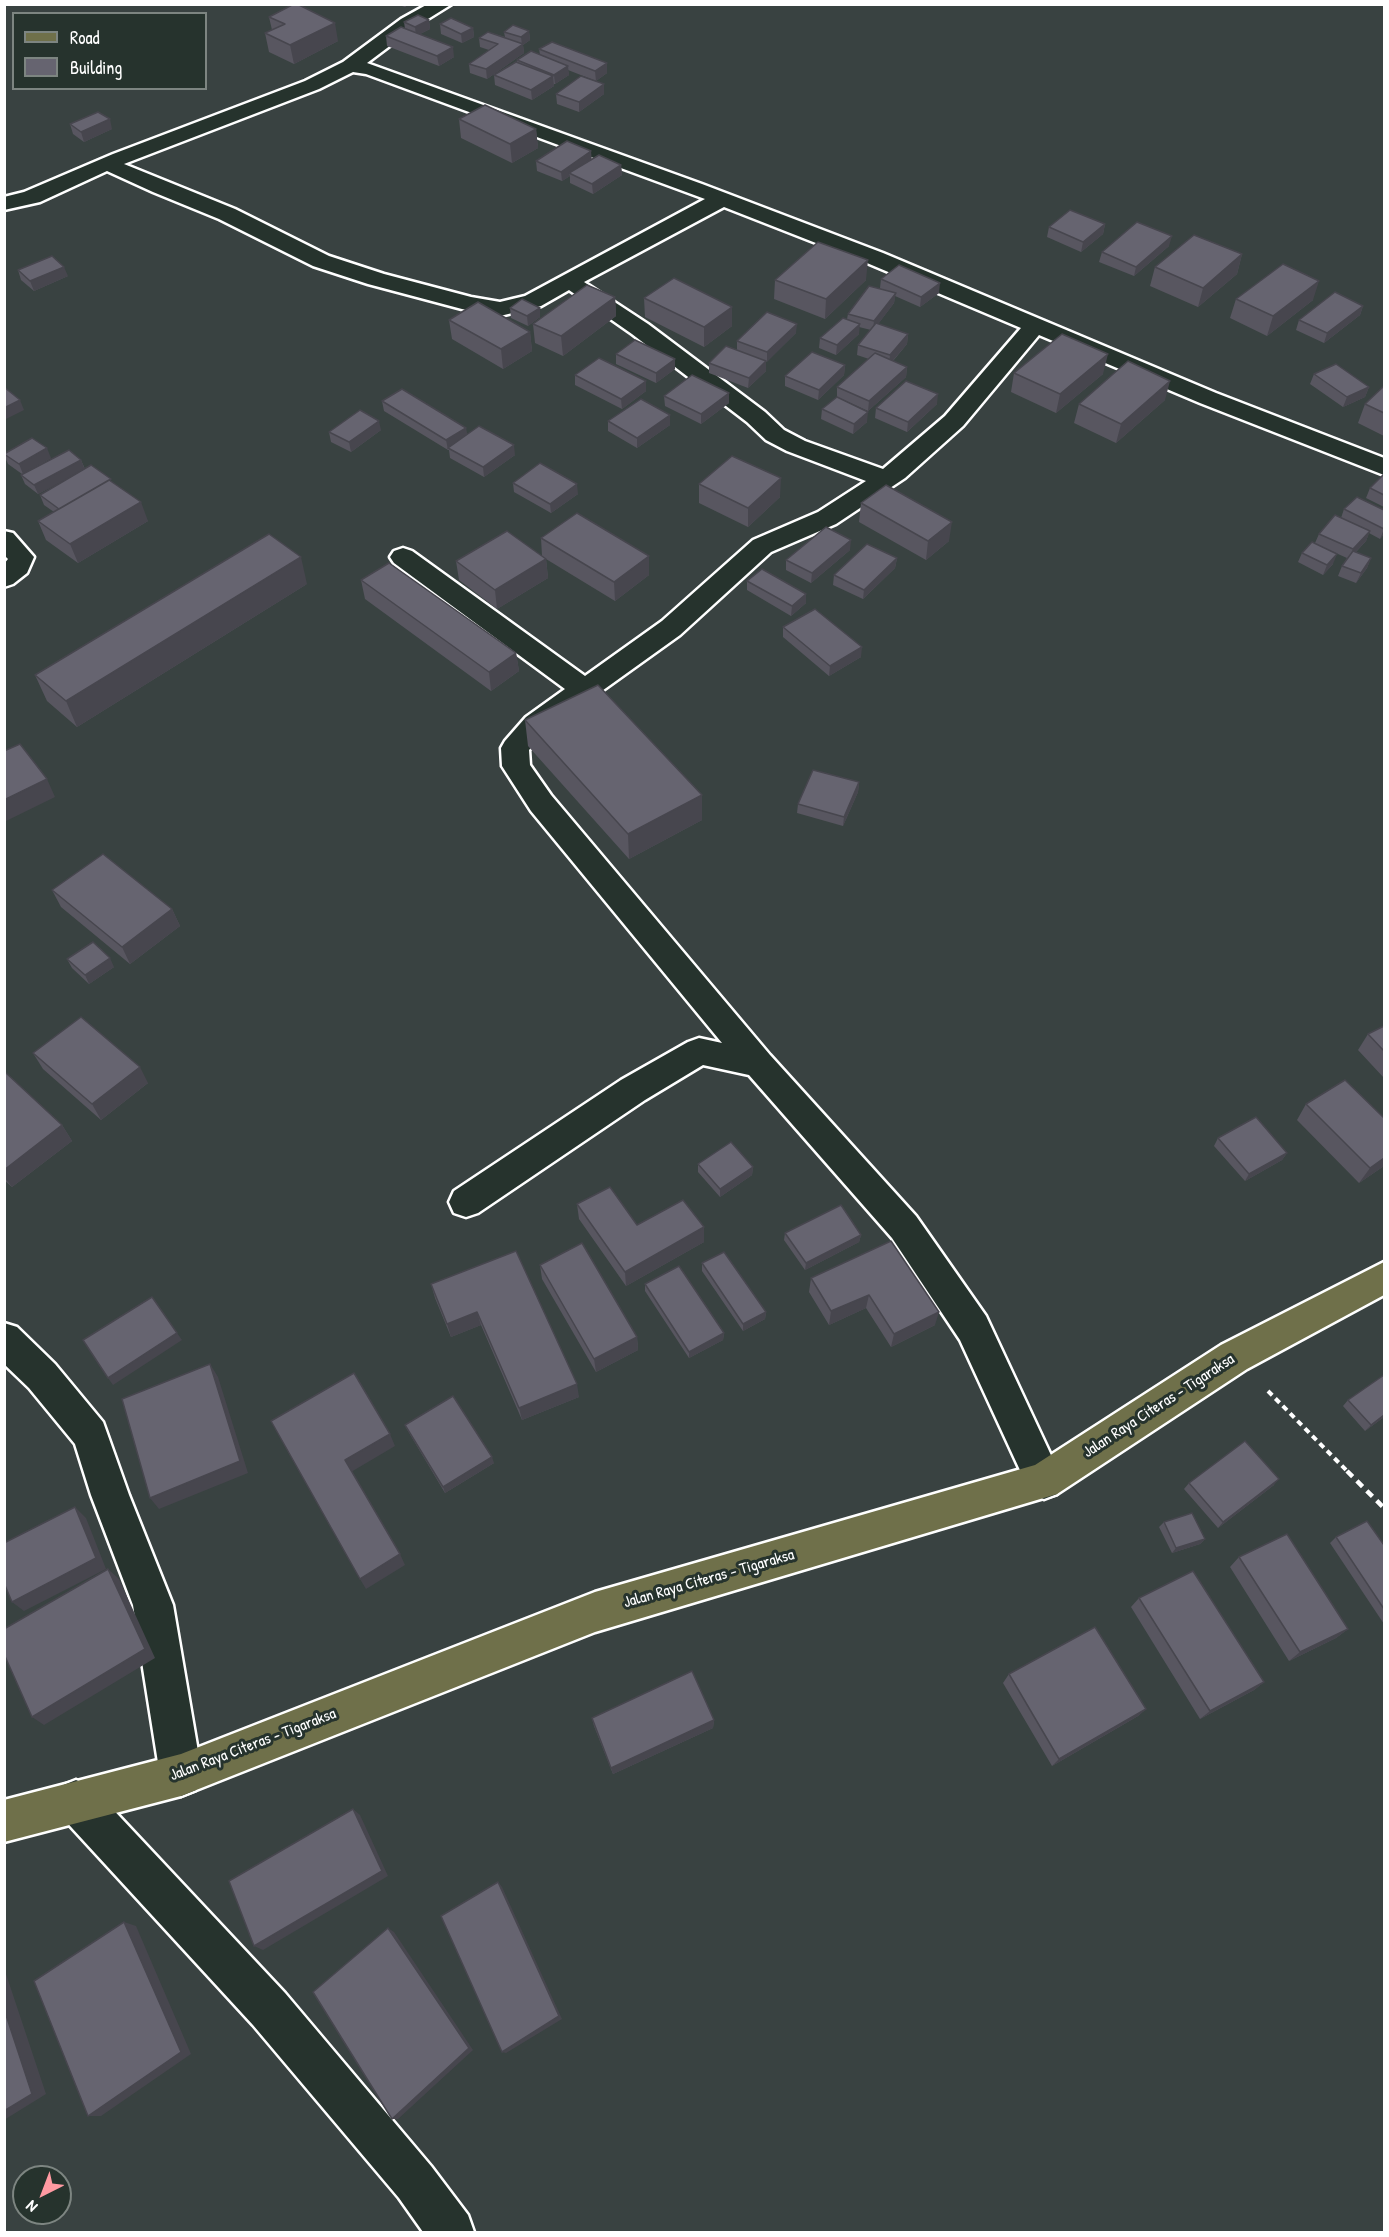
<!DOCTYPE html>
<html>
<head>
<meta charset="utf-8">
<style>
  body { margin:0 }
  #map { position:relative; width:1389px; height:2237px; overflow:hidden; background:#394241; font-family:"Patrick Hand",sans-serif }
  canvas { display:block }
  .frame { position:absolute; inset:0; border:6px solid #fff; pointer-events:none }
  .legend { position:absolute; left:12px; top:12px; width:195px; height:78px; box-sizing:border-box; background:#26332d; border:2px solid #7d8581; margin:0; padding:8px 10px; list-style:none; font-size:18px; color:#fff }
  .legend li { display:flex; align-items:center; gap:12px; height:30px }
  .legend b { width:30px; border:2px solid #7d8581 }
  .north { position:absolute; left:12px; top:2165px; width:60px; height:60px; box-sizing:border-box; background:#26332d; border:2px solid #7d8581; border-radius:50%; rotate:222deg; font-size:16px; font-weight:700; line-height:24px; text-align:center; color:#fff }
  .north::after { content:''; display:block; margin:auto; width:21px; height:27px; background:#ff9aa2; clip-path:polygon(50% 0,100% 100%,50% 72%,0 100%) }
</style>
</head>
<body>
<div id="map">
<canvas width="1389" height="2237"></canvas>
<div class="frame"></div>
<ul class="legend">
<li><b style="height:8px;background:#6f704a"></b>Road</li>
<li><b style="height:16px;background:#666470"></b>Building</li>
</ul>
<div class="north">N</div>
</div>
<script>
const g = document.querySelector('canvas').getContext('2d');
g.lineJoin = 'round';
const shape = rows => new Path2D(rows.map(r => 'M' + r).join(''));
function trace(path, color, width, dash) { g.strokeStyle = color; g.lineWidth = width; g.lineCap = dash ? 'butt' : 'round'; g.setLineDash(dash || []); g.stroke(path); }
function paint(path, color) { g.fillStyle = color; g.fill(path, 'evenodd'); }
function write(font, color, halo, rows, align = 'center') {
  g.font = font + ' "Patrick Hand",sans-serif'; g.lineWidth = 6; g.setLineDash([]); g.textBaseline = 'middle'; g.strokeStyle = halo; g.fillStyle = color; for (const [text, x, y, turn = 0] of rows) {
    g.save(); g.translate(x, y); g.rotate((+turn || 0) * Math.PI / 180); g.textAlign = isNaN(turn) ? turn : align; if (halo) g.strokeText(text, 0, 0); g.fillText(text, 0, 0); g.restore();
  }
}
const pathFar1 = shape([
  [1268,1391,1349,1473]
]);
const path = shape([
  [1347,1471,1384,1508]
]);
const minor = shape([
  [428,4,452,4,415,27,367,63,702,184,883,253,1216,393,1384,458,1384,475,1200,403,1039,335,963,426,905,478,836,524,771,552,680,635,546,731,529,750,530,765,551,795,770,1055,916,1216,986,1316,1063,1481,1057,1494,1044,1499,1031,1494,960,1340,892,1238,749,1075,703,1065,645,1100,478,1213,466,1217,454,1213,449,1202,454,1191,621,1080,688,1042,699,1038,722,1043,531,811,502,766,501,748,505,741,526,717,565,689,394,563,390,557,394,551,403,548,412,551,585,676,662,621,753,540,818,512,866,481,787,451,766,440,747,422,632,334,569,290,541,306,500,316,462,309,368,284,313,266,219,219,153,192,107,171,40,202,4,210,4,197,24,192,113,154,305,81,343,62,401,19,428,4],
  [353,72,366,74,705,199,525,296,500,302,471,297,384,274,329,256,235,209,124,164,319,89,353,72],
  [724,207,867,263,1021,328,945,416,883,469,805,441,784,430,765,412,648,324,584,282,724,207],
  [4,531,13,533,34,557,27,573,13,584,4,587,4,564,8,559,4,555,4,531],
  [4,1323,17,1327,55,1364,103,1422,129,1495,173,1605,202,1775,196,1790,181,1796,166,1790,160,1775,133,1605,91,1495,75,1444,29,1388,4,1364,4,1323],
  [76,1780,91,1786,285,1993,431,2166,468,2215,474,2232,423,2232,399,2198,253,2025,61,1816,55,1801,61,1786,76,1780]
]);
const primary = shape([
  [1384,1262,1384,1295,1247,1369,1057,1494,595,1632,181,1796,4,1842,4,1800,181,1754,595,1592,1035,1465,1221,1345,1384,1262]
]);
const wall = shape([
  [396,4,409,4,405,7],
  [269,17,338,41,294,64,269,52,265,33,272,30],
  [429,20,430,29,420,34,454,57,439,66,387,46,386,36,405,29,404,22],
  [440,24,473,28,474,37,462,43,441,34],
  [513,25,529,31,530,40,523,45,524,53,487,79,470,73,469,64,489,50,480,47,479,38,488,32,505,37,504,32],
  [539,49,607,63,607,73,596,81,568,70,569,75,555,84,554,84,554,86,532,100,495,85,494,75,517,62,517,60,540,55],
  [556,94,604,94,579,112,557,104],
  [459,119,536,129,538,148,512,163,461,138],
  [70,124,112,129,84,142,73,134],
  [592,159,621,165,622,175,593,194,570,183,570,176,562,181,537,171,536,161],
  [1105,224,1103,234,1081,252,1047,237,1049,227],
  [1169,246,1134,276,1099,262,1102,252],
  [1242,254,1237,274,1198,307,1150,286,1155,267],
  [18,270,68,276,34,291,21,280],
  [881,279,939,293,920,307,895,296,894,303,878,324,908,334,907,344,893,361,907,367,906,377,868,411,837,397,837,387,869,359,857,355,858,345,871,330,859,327,859,334,836,355,819,348,820,338,847,319,848,314,880,288],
  [775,280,866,280,825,319,774,299],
  [615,297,616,316,563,356,535,343,533,324],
  [644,298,732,307,732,326,704,347,645,317],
  [1236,299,1313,300,1267,336,1230,318],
  [1363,306,1360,315,1324,343,1296,330,1299,320],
  [510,308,540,308,540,317,528,326,511,318],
  [449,320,530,332,532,351,503,369,452,339],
  [796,333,766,362,766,371,748,388,709,373,709,363,737,350,737,341],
  [616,354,675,359,675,369,656,383,616,364],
  [845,365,844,375,818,400,785,386,785,376],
  [1014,373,1103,374,1056,413,1011,392],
  [1314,374,1369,387,1365,397,1343,407,1310,384],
  [575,375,646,391,622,409,575,385],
  [1384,386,1384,436,1358,423,1365,404],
  [664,396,729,403,701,424,665,406],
  [1165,400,1116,443,1074,423,1079,404],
  [382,401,467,435,515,455,484,477,450,458,449,450,448,450,384,411],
  [937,404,907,432,875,418,876,408],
  [822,409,867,422,853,434,821,419],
  [670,415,670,425,637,448,608,431,608,421],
  [381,430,351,452,331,442,329,432],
  [4,455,51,458,29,471,81,460,85,469,112,482,148,521,78,563,46,540,38,521,54,512,44,505,40,495,76,474,38,494,25,484,21,475,22,474,8,464],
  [1384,474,1384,507,1366,498,1370,488],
  [513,483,578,494,551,513,514,492],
  [699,484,780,497,748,527,699,503],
  [861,503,949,541,926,560,859,522],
  [1344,509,1384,510,1384,534,1380,539,1369,533,1366,541,1356,552,1371,558,1367,568,1356,583,1338,576,1342,566,1347,558,1329,550,1333,564,1323,575,1298,562,1302,553,1315,543,1319,534,1341,518],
  [541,538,649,575,615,601,546,559,548,578,497,609,459,580,456,561,542,556],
  [850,550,811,583,786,570,786,560],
  [897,558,895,568,863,599,833,585,834,575],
  [361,580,516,653,519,671,491,691,365,599],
  [747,581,806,594,806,603,791,616,747,590],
  [307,584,77,727,47,701,35,675],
  [783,627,861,657,829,676,783,637],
  [525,720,702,820,629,859,528,746],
  [859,782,858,792,843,826,797,813,798,804],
  [52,890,172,909,180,926,130,964,61,907],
  [67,959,114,967,89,984,72,968],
  [1384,1026,1384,1078,1358,1050,1368,1034],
  [33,1053,148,1083,101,1120,43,1069],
  [4,1074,62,1125,72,1141,12,1187,4,1180],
  [1306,1104,1384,1166,1359,1183,1297,1120],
  [1218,1138,1287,1153,1282,1160,1245,1181,1214,1146],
  [698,1164,753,1167,752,1175,720,1197,698,1172],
  [577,1204,637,1225,704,1227,704,1242,626,1286,579,1219],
  [785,1233,861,1235,859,1242,805,1270,784,1240],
  [891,1241,935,1325,891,1347,866,1308,829,1325,809,1292,811,1278],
  [516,1251,579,1397,522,1420,481,1325,451,1337,435,1298,431,1284],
  [702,1263,766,1312,765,1319,743,1331,702,1271],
  [540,1265,637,1337,638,1350,596,1372,542,1279],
  [645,1284,724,1333,723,1340,689,1358,645,1291],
  [1384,1375,1384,1417,1365,1431,1343,1406,1348,1400],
  [405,1425,494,1463,445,1493,408,1431],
  [1189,1483,1274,1485,1218,1528,1184,1489],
  [1164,1522,1205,1539,1200,1544,1172,1553,1159,1527],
  [1336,1537,1384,1545,1384,1624,1330,1543],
  [1239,1557,1348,1629,1336,1638,1289,1661,1230,1567],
  [1139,1598,1264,1682,1254,1690,1200,1719,1131,1607],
  [1009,1674,1146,1709,1138,1716,1052,1766,1003,1683],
  [592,1718,714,1720,713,1728,613,1774,594,1726]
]);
const shadedWall = shape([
  [429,20,430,29,416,36,415,27],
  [335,23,338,41,294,64,290,45],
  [473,28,474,37,462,43,461,34],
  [529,31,530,40,523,45,524,53,487,79,486,69,522,45,521,37],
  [453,47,454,57,439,66,437,56],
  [607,63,607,73,596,81,595,71],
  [568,66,569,75,555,84,554,75],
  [553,76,554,86,532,100,531,90],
  [604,84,604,94,579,112,579,102],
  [110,119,112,129,84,142,81,132],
  [536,129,538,148,512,163,510,144],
  [591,151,592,161,569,173,570,176,562,181,561,172],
  [621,165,622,175,593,194,592,184],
  [1105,224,1103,234,1081,252,1083,242],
  [1172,236,1169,246,1134,276,1136,267],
  [1242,254,1237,274,1198,307,1203,288],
  [868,260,866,280,825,319,826,299],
  [64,267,68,276,34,291,30,281],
  [1319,281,1313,300,1267,336,1273,316],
  [940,283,939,293,920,307,921,297],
  [896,293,894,303,873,331,874,321],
  [615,297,616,316,563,356,561,336],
  [1363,306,1360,315,1324,343,1327,333],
  [732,307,732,326,704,347,704,327],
  [540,308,540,317,528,326,527,316],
  [797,324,796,333,767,362,767,352],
  [860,324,859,334,836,355,837,345],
  [530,332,532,351,503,369,501,349],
  [908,334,907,344,889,365,890,355],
  [1108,354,1103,374,1056,413,1060,394],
  [675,359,675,369,656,383,656,373],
  [766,361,766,371,748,388,749,378],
  [845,365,844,375,818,400,819,390],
  [907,367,906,377,868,411,869,401],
  [646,381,646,391,622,409,621,399],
  [1170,381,1165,400,1116,443,1121,424],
  [1369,387,1365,397,1343,407,1347,397],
  [729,393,729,403,701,424,701,414],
  [938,394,937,404,907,432,908,422],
  [20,400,24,410,4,420,4,408],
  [868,412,867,422,853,434,854,424],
  [670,415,670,425,637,448,637,438],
  [379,421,381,430,351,452,349,442],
  [466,428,468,437,448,448,448,450,446,440],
  [514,445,515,455,484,477,483,467],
  [47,448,51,458,23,474,19,464],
  [81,460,85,470,38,494,34,485],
  [781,478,780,497,748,527,748,508],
  [577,484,578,494,551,513,550,504],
  [141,502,148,521,78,563,70,544],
  [952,522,949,541,926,560,928,541],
  [1384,529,1384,534,1380,539],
  [1370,531,1366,541,1349,559,1353,549],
  [851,540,850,550,811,583,812,573],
  [1337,554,1333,564,1323,575,1327,565],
  [649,556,649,575,615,601,614,582],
  [301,557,307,584,77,727,66,701],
  [897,558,895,568,863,599,864,590],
  [1371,558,1367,568,1356,583,1361,573],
  [546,559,548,578,497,609,495,590],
  [806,594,806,603,791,616,792,606],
  [862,647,861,657,829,676,830,666],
  [516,653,519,671,491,691,489,672],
  [47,779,55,797,4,822,4,800],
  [859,782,858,792,843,826,844,817],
  [702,795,702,820,629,859,628,834],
  [172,909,180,926,130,964,122,947],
  [110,958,114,967,89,984,85,975],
  [140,1067,148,1083,101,1120,92,1104],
  [62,1125,72,1141,12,1187,4,1177,4,1170],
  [1287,1153,1282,1160,1245,1181,1249,1174],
  [1384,1158,1384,1166,1359,1183,1370,1168],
  [753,1167,752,1175,720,1197,720,1189],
  [704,1227,704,1242,626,1286,625,1272],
  [861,1235,859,1242,805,1270,806,1263],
  [869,1295,866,1308,829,1325,831,1311],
  [477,1312,481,1325,451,1337,447,1324],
  [766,1312,765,1319,743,1331,743,1324],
  [939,1312,935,1325,891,1347,894,1334],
  [177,1333,182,1340,113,1385,108,1378],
  [724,1333,723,1340,689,1358,689,1352],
  [637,1337,638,1350,596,1372,594,1359],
  [210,1364,218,1377,248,1473,159,1509,150,1498],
  [577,1384,579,1397,522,1420,519,1408],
  [1384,1415,1384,1417,1365,1431,1371,1425],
  [390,1434,395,1446,351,1472,345,1460],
  [492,1457,494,1463,445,1493,443,1487],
  [1279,1479,1274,1485,1218,1528,1223,1522],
  [75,1507,86,1518,106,1569,24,1611,12,1602],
  [1205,1539,1200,1544,1172,1553,1176,1548],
  [400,1554,405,1565,366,1589,360,1579],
  [108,1569,119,1579,155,1658,44,1725,32,1717],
  [1348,1629,1336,1638,1289,1661,1300,1652],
  [1264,1682,1254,1690,1200,1719,1210,1711],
  [1146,1709,1138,1716,1052,1766,1059,1759],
  [714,1720,713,1728,613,1774,611,1768],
  [353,1809,360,1815,388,1876,263,1950,254,1946],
  [498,1882,502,1887,562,2019,506,2053,502,2052],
  [124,1922,136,1926,191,2054,101,2116,88,2116],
  [388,1928,394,1932,473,2050,398,2119,392,2119],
  [4,1968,46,2094,4,2120]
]);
const building = shape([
  [294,4,297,4,335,23,290,45,265,33,285,24,269,17,294,4],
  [418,15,429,20,415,27,404,22,418,15],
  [451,18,473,28,461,34,440,24,451,18],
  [513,25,529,31,521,37,504,32,513,25],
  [401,27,453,47,437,56,386,36,401,27],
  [488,32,523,44,486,69,469,64,498,44,479,38,488,32],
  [552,42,607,63,595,71,539,49,552,42],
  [531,51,568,66,554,75,517,60,531,51],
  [516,62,553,76,531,90,494,75,516,62],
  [581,76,604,84,579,102,556,94,581,76],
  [485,105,536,129,510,144,459,119,485,105],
  [98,112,110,119,81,132,70,124,98,112],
  [567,141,591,151,561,172,536,161,567,141],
  [599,155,621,165,592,184,569,173,599,155],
  [1070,210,1105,224,1083,242,1049,227,1070,210],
  [1137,222,1172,236,1136,267,1102,252,1137,222],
  [1194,235,1242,254,1203,288,1155,267,1194,235],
  [818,242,868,260,826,299,775,280,818,242],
  [52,256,64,267,30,281,18,270,52,256],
  [1283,264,1319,281,1273,316,1236,299,1283,264],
  [899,265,940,283,921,297,881,279,899,265],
  [674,278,732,307,704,327,644,298,674,278],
  [587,285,615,297,561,336,533,324,587,285],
  [869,286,896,293,874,321,848,314,869,286],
  [1335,292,1363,306,1327,333,1299,320,1335,292],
  [522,299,540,308,527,316,510,308,522,299],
  [478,302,530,332,501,349,449,320,478,302],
  [767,312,797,324,767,352,737,341,767,312],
  [843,318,860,324,837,345,820,338,843,318],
  [876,323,908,334,890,355,858,345,876,323],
  [1062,334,1108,354,1060,394,1014,373,1062,334],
  [635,340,675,359,656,373,616,354,635,340],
  [726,346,766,361,749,378,709,363,726,346],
  [812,352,845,365,819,390,785,376,812,352],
  [875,353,907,367,869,401,837,387,875,353],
  [599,358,646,381,621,399,575,375,599,358],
  [1128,361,1170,381,1121,424,1079,404,1128,361],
  [1336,364,1369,387,1347,397,1314,374,1336,364],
  [692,375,729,393,701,414,664,396,692,375],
  [906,381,938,394,908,422,876,408,906,381],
  [1384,386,1384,413,1365,404,1384,386],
  [4,387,20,400,4,408,4,387],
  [402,389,466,428,446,440,382,401,402,389],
  [837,397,868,412,854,424,822,409,837,397],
  [641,399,670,415,637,438,608,421,641,399],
  [360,410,379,421,349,442,329,432,360,410],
  [479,426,514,445,483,467,448,448,479,426],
  [32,438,47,448,19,464,4,454,32,438],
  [69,450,81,460,34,485,21,475,69,450],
  [732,456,781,478,748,508,699,484,732,456],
  [540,463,577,484,550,504,513,483,540,463],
  [91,465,111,479,59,509,40,495,91,465],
  [1384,474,1384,495,1370,488,1384,474],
  [109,480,141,502,70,544,38,521,109,480],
  [886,485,952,522,928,541,861,503,886,485],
  [1357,497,1384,510,1384,529,1344,509,1357,497],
  [577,513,649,556,614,582,541,538,577,513],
  [1335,515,1370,531,1353,549,1319,534,1335,515],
  [826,527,851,540,812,573,786,560,826,527],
  [507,531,546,559,495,590,456,561,507,531],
  [269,534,301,557,66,701,35,675,269,534],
  [1312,542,1337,554,1327,565,1302,553,1312,542],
  [867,544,897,558,864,590,834,575,867,544],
  [1353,551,1371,558,1361,573,1342,566,1353,551],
  [389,563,516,653,489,672,361,580,389,563],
  [762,569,806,594,792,606,747,581,762,569],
  [815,609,862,647,830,666,783,627,815,609],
  [598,685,702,795,628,834,525,720,598,685],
  [20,744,47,779,4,800,4,751,20,744],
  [813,770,859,782,844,817,798,804,813,770],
  [103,854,172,909,122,947,52,890,103,854],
  [93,942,110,958,85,975,67,959,93,942],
  [81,1017,140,1067,92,1104,33,1053,81,1017],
  [1384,1026,1384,1051,1368,1034,1384,1026],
  [6,1073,62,1125,4,1170,4,1074,6,1073],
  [1345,1080,1384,1118,1384,1158,1370,1168,1306,1104,1345,1080],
  [1256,1117,1287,1153,1249,1174,1218,1138,1256,1117],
  [731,1142,753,1167,720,1189,698,1164,731,1142],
  [610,1187,637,1225,683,1200,704,1227,625,1272,577,1204,610,1187],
  [841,1205,861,1235,806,1263,785,1233,841,1205],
  [891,1241,939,1312,894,1334,869,1295,831,1311,811,1278,891,1241],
  [582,1243,637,1337,594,1359,540,1265,582,1243],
  [516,1251,577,1384,519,1408,477,1312,447,1324,431,1284,516,1251],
  [724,1252,766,1312,743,1324,702,1263,724,1252],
  [679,1266,724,1333,689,1352,645,1284,679,1266],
  [152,1297,177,1333,108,1378,83,1340,152,1297],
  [210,1364,240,1461,150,1498,122,1399,210,1364],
  [354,1373,390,1434,345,1460,400,1554,360,1579,271,1421,354,1373],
  [1384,1375,1384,1415,1371,1425,1348,1400,1384,1375],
  [453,1396,492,1457,443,1487,405,1425,453,1396],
  [1245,1441,1279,1479,1223,1522,1189,1483,1245,1441],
  [75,1507,96,1558,12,1602,4,1583,4,1543,75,1507],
  [1192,1513,1205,1539,1176,1548,1164,1522,1192,1513],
  [1367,1521,1384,1545,1384,1609,1336,1537,1367,1521],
  [1287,1534,1348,1629,1300,1652,1239,1557,1287,1534],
  [108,1569,145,1649,32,1717,4,1654,4,1629,108,1569],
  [1193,1571,1264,1682,1210,1711,1139,1598,1193,1571],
  [1095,1627,1146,1709,1059,1759,1009,1674,1095,1627],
  [692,1671,714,1720,611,1768,592,1718,692,1671],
  [353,1809,382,1871,254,1946,229,1881,353,1809],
  [498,1882,559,2016,502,2052,441,1916,498,1882],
  [124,1922,181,2052,88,2116,34,1981,124,1922],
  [388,1928,469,2048,392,2119,313,1992,388,1928],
  [4,2009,32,2094,4,2111,4,2009]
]);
const streetNames = [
  ["Jalan Raya Citeras - Tigaraksa",1159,1406,-33],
  ["Jalan Raya Citeras - Tigaraksa",709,1579,-16],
  ["Jalan Raya Citeras - Tigaraksa",253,1745,-21]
];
trace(minor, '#fff', 5);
trace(primary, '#fff', 5);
trace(pathFar1, '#fff', 4, [6, 4.5]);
trace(path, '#fff', 4.5, [8, 6]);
paint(minor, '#26332d');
paint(primary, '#6f704a');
paint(wall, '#585660');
paint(shadedWall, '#47464e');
paint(building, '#666470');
trace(building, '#47464e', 1.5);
write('16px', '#fff', '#26332d', streetNames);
</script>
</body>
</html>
